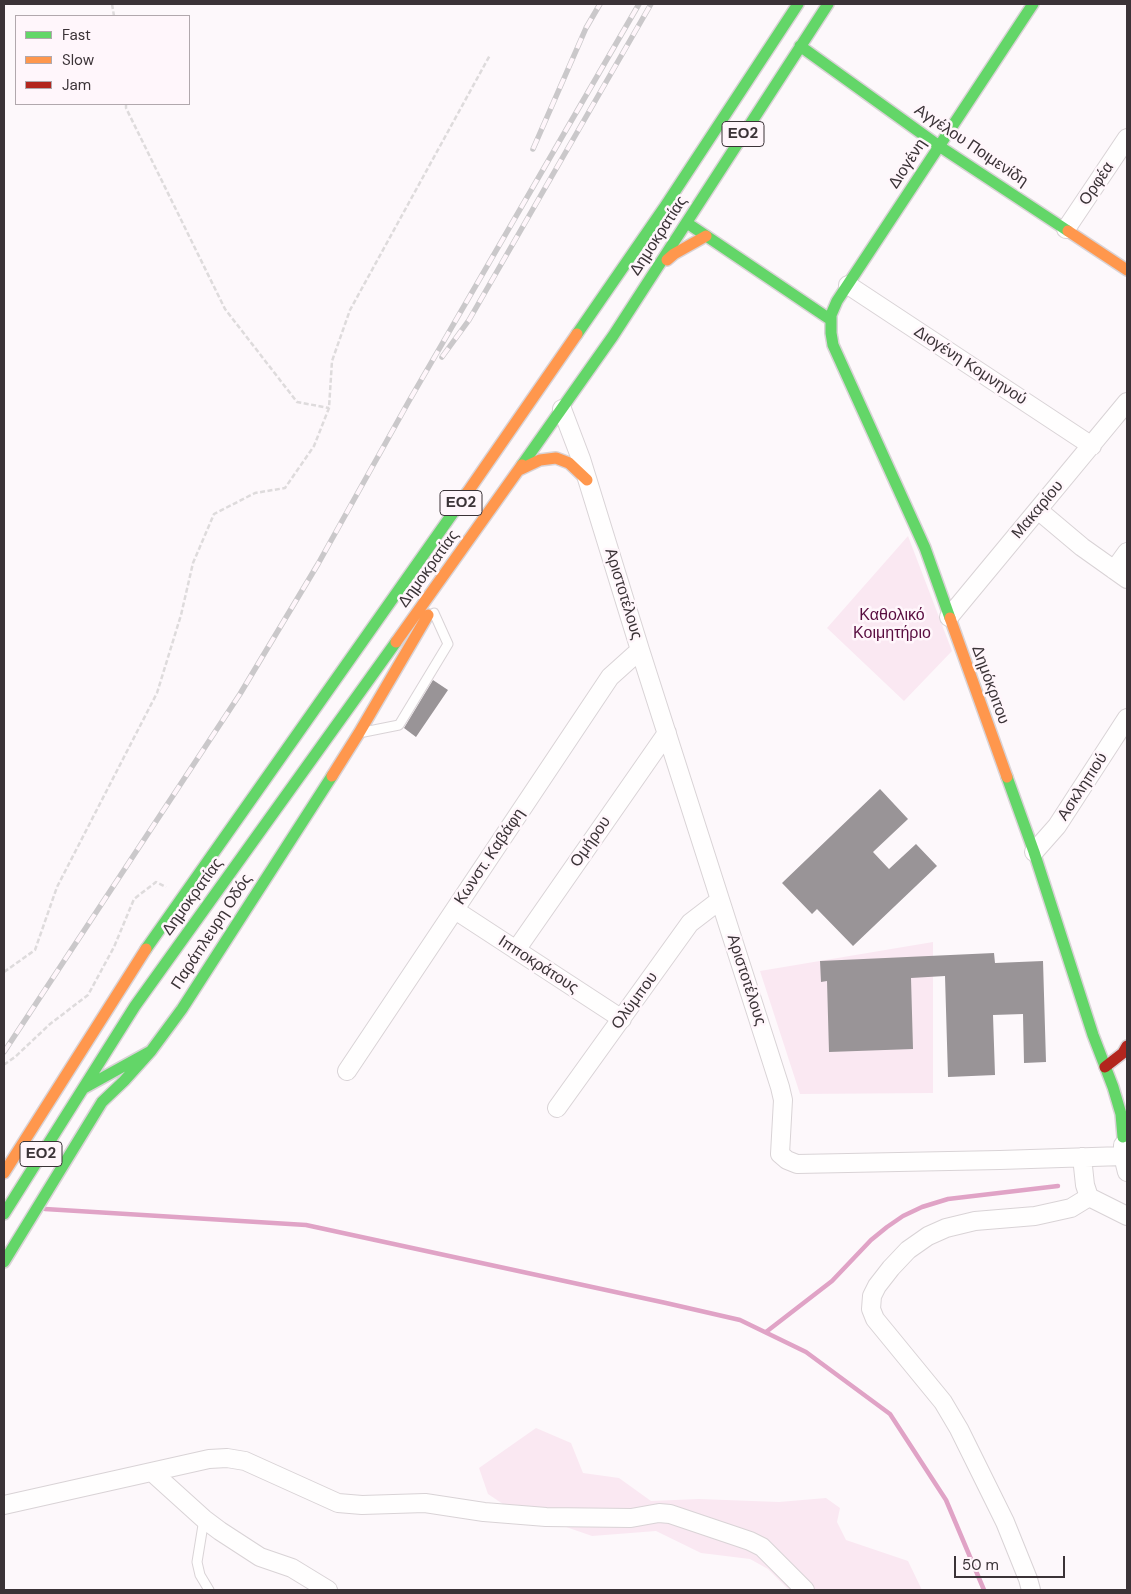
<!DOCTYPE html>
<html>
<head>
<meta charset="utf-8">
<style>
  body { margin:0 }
  #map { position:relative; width:1131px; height:1594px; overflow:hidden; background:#fdf8fb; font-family:"DM Sans",sans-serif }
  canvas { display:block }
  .frame { position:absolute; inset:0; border:5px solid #3b3337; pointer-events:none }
  .legend { position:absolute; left:15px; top:15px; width:175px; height:90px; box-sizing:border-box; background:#fff6fb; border:1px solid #b1a8ad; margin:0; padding:6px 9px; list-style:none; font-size:15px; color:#3b3337 }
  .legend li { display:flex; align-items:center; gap:10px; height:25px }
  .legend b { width:25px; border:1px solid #b1a8ad }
  .scale { position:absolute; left:954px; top:1556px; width:111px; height:22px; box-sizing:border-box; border:2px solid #3b3337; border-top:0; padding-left:6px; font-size:15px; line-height:18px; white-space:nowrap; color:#3b3337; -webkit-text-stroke:4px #fff6fb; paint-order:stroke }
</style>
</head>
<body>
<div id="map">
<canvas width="1131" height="1594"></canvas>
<div class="frame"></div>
<ul class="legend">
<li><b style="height:6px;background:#63d668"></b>Fast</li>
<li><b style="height:6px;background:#ff974d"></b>Slow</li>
<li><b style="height:6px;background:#b3261e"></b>Jam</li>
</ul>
<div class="scale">50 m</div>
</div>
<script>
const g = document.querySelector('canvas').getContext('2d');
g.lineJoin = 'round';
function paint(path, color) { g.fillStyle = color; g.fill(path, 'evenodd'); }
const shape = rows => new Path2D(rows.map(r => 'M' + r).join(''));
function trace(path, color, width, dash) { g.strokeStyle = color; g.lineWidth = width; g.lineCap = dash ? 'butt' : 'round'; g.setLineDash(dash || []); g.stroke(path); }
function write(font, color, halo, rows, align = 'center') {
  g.font = font + ' "DM Sans",sans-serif'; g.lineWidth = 5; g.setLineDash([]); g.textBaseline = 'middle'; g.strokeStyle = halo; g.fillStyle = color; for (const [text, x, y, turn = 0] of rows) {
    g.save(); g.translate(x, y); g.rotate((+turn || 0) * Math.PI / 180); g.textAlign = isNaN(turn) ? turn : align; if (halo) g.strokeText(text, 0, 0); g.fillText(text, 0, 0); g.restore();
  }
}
const green = shape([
  [908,536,952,651,904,701,827,628],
  [933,942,933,1093,800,1094,760,971],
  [536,1428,571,1443,583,1473,619,1478,651,1501,699,1499,779,1502,826,1498,840,1508,837,1522,846,1540,908,1561,922,1590,789,1590,768,1569,750,1559,701,1553,656,1531,592,1536,506,1506,488,1494,479,1468]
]);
const stream = shape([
  [45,1209,306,1225,666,1303,740,1320,806,1352,890,1414,946,1500,984,1590],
  [766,1332,832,1281,871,1240,887,1227,903,1216,922,1207,948,1199,1058,1186]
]);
const building = shape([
  [433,680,448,690,416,737,404,728],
  [880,789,908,819,873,852,889,869,916,844,937,866,853,946,817,909,812,914,782,883],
  [994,953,995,963,1043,961,1046,1062,1024,1063,1023,1014,993,1015,995,1075,948,1077,945,976,911,978,913,1049,829,1052,827,981,821,982,820,961]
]);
const path = shape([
  [112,4,114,16],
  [126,104,126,108,225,309,297,402,329,408],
  [4,972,35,950,57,887,157,693,181,615,193,563,214,514,255,493,285,488,314,446,329,408,332,361,350,310,490,55],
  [4,1063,5,1064,15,1057,50,1024,88,995,114,947,134,899,156,882,166,887]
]);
const lane = shape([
  [364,732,399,725,448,644,434,613],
  [204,1519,197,1562,200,1575,209,1590]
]);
const street = shape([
  [1066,229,1127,138],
  [848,285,1092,446],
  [562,409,581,459,640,650,780,1087,783,1100,780,1154,787,1160,797,1164,1000,1160,1123,1156],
  [1038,510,1082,547,1127,579],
  [1114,570,1127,552],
  [949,617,1127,402],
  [1034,852,1057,826,1127,718],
  [455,910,622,1019],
  [516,950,667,733],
  [347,1071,610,677,640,650],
  [557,1108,690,923,720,900],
  [1123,1145,1123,1156,1127,1172],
  [1082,1157,1085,1185,1089,1197,1127,1216],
  [152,1472,204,1519,220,1531,260,1557,292,1568,328,1590],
  [4,1505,209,1459,227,1458,245,1461,338,1503,362,1505,425,1503,484,1512,546,1517,631,1518,659,1513,670,1514,750,1541,762,1547,805,1590],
  [1031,1590,1028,1579,1005,1522,959,1429,943,1402,875,1319,871,1309,872,1296,877,1286,891,1268,908,1250,928,1236,946,1228,975,1221,1035,1216,1071,1208,1089,1197]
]);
const fast = shape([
  [800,46,939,146,1068,231],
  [690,225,831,320],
  [577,334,664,208,798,4],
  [522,465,613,336,828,4],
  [950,618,925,548,833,345,831,333,831,315,837,301,1033,4],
  [1007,777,1034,852,1093,1035,1113,1087,1121,1114,1123,1137],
  [146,949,467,493],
  [84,1088,151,1051],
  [4,1214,135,1006,396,642],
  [4,1262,102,1102,124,1081,151,1051,182,1009,332,776]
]);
const slow = shape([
  [1068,231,1127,270],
  [667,260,674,254,706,236],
  [519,470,540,460,556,458,569,463,587,480],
  [467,493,577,334],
  [950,618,1007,777],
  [396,642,522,465],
  [332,776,359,733,428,615],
  [4,1173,146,949]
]);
const jam = shape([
  [1105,1067,1123,1053,1127,1046]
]);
const rail = shape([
  [533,149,586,28,600,4],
  [442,357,469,320,651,4],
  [4,1052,240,694,318,564,409,401,639,4]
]);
const shields = [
  [743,134,42],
  [461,503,42],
  [41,1154,42]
];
const shieldNames = [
  ["ΕΟ2",743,134],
  ["ΕΟ2",461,503],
  ["ΕΟ2",41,1154]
];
const streetNames = [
  ["Αγγέλου Ποιμενίδη",971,146,34],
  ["Διογένη",908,164,-57],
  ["Ορφέα",1097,184,-56],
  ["Δημοκρατίας",659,236,-57],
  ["Διογένη Κομνηνού",970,366,33],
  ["Μακαρίου",1038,510,-50],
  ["Δημοκρατίας",429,569,-54],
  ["Αριστοτέλους",623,594,73],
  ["Δημόκριτου",990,685,70],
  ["Ασκληπιού",1083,787,-57],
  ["Ομήρου",591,842,-55],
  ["Κωνστ. Καβάφη",490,857,-56],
  ["Δημοκρατίας",193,897,-54],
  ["Παράπλευρη Οδός",212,932,-57],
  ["Ιπποκράτους",538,965,33],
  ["Αριστοτέλους",746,980,72],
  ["Ολύμπου",635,1001,-54]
];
const parkNames = [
  ["Καθολικό",892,616],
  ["Κοιμητήριο",892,634]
];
paint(green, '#fae8f2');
trace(stream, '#e0a3c6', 4.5);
paint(building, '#999497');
trace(lane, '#d9d3d6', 11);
trace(street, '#d9d3d6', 20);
trace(fast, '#d9d3d6', 14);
trace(slow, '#d9d3d6', 14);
trace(jam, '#d9d3d6', 14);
trace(path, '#dedbdc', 2.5, [5, 2.5]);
trace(lane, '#fffefe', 9);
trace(street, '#fffefe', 18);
trace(fast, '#63d668', 11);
trace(slow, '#ff974d', 11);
trace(jam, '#b3261e', 11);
trace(rail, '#cac8ca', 5.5);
trace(rail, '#fff6fb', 4, [11]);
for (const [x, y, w] of shields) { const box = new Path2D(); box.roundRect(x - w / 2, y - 12.5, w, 25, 4); g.fillStyle = '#fff6fb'; g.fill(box); trace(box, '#3b3337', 1); }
write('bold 15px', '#3b3337', null, shieldNames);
write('16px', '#3b3337', '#fff6fb', streetNames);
write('16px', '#590d40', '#fff6fb', parkNames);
</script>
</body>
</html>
